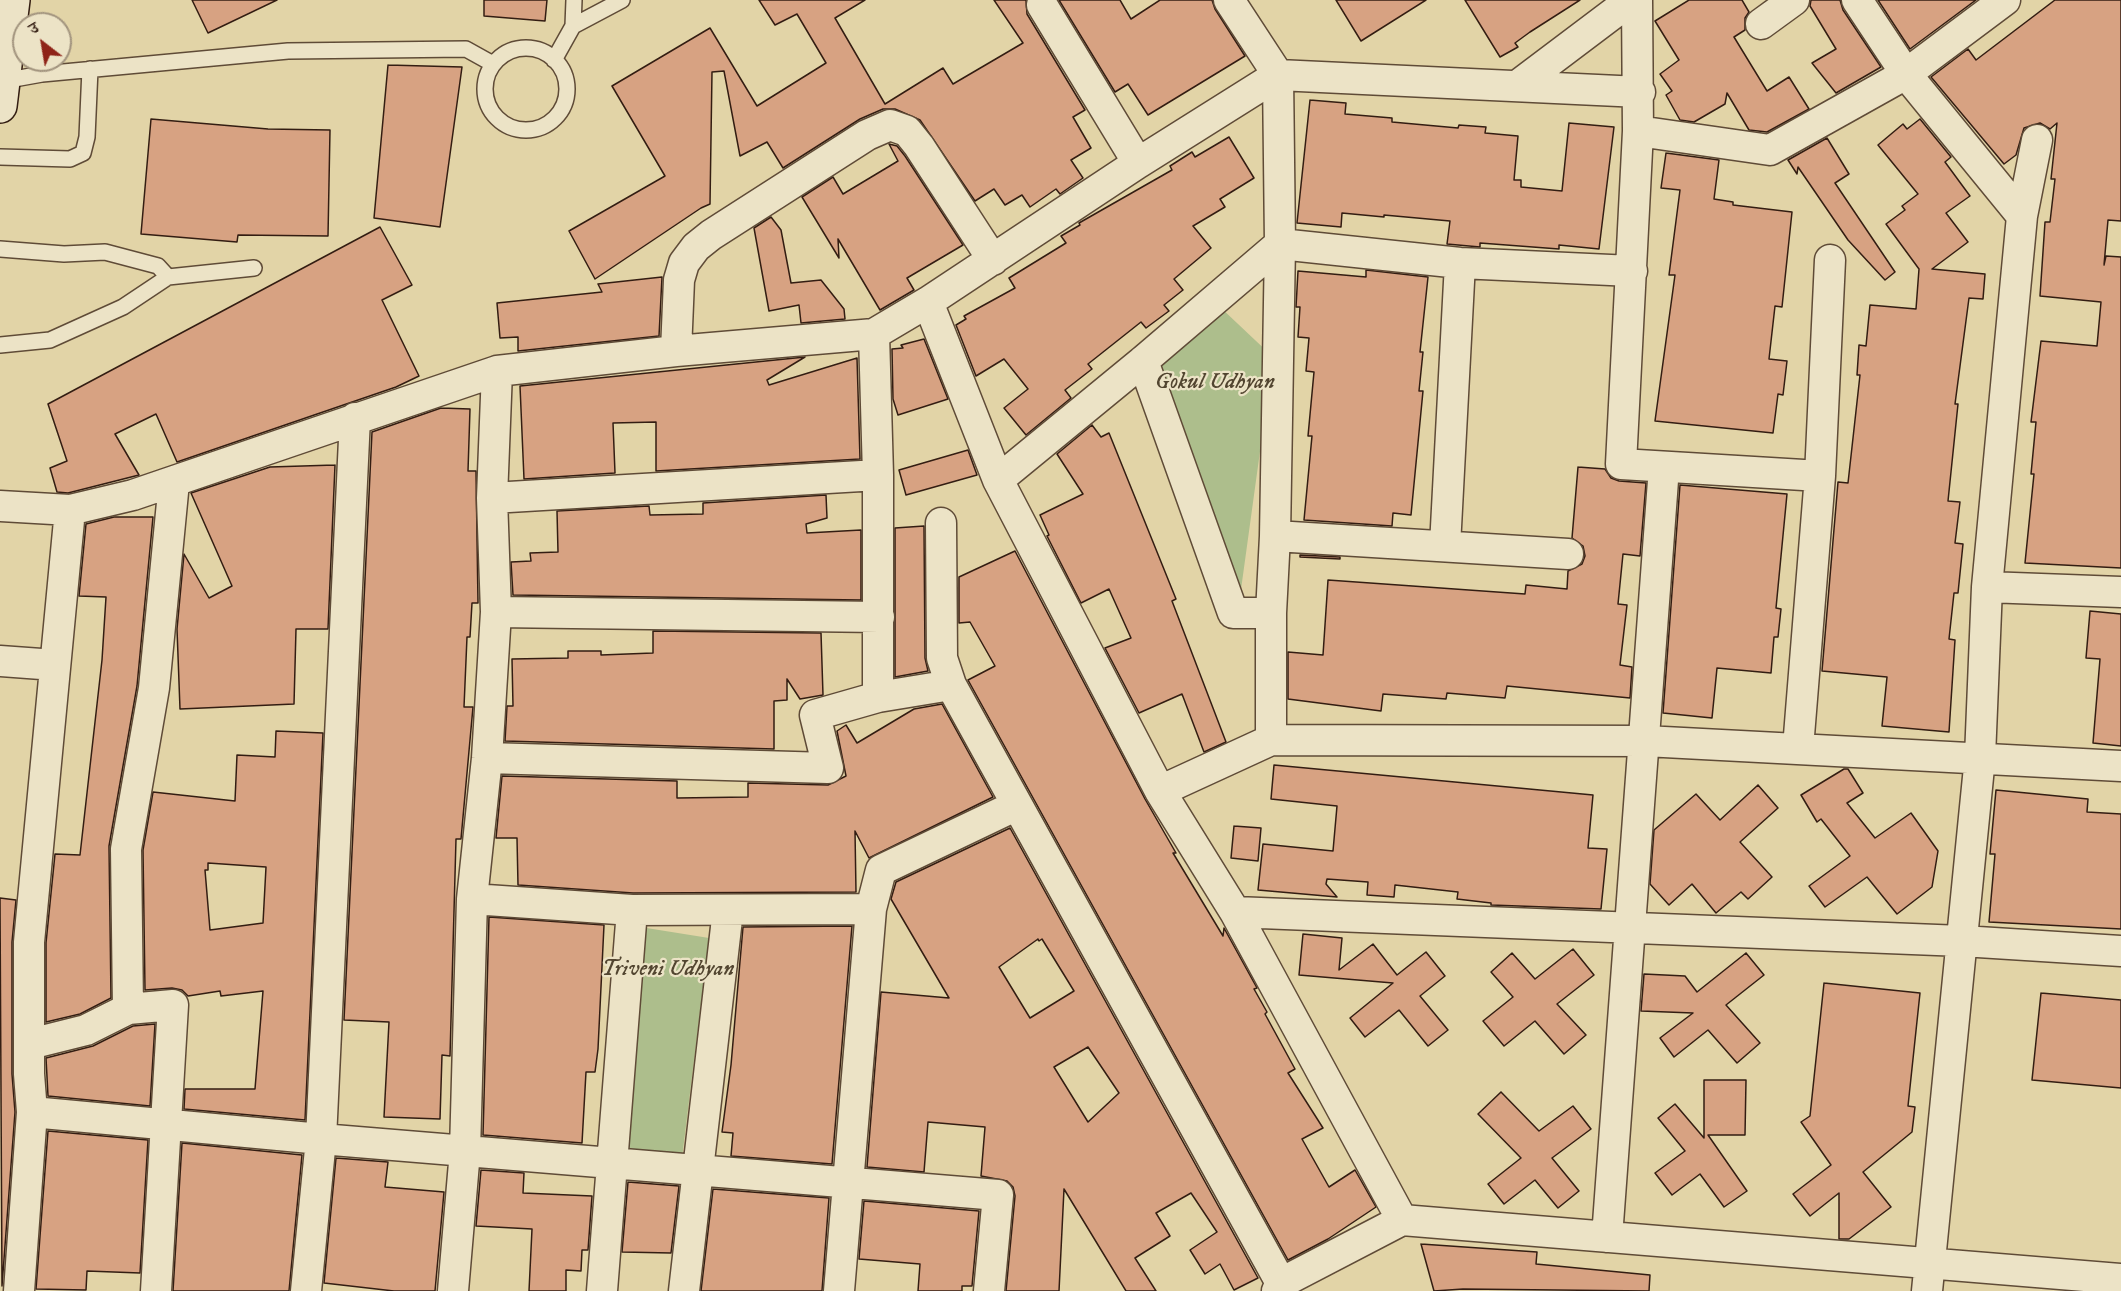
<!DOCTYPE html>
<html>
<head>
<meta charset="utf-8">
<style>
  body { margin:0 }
  #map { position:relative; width:2121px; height:1291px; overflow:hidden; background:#e2d4a7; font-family:"IM FELL DW Pica","Noto Serif Devanagari",serif }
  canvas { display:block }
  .north { position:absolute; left:12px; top:12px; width:60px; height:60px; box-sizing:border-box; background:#ece3c6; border:2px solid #a2947e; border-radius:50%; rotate:329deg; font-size:16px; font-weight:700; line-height:24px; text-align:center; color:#331d12 }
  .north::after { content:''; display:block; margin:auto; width:21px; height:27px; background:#8f2418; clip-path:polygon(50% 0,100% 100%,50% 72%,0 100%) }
</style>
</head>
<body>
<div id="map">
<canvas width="2121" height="1291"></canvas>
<div class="north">उ</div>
</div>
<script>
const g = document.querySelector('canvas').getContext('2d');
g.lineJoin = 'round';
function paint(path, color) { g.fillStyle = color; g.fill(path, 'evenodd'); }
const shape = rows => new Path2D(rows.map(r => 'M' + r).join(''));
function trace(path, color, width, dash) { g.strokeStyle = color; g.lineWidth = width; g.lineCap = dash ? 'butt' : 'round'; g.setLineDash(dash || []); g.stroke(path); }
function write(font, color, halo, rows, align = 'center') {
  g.font = font + ' "IM FELL DW Pica",serif'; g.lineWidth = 4.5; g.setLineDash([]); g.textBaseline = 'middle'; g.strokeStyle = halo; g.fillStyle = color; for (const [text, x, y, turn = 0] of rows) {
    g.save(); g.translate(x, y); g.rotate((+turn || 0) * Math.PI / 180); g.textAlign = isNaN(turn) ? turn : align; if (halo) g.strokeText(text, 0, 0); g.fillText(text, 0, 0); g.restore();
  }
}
const green = shape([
  [1220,307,1273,357,1239,604,1152,367],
  [634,926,709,938,682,1158,613,1154]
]);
const building = shape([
  [192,0,277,0,208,33,192,0],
  [484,0,547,0,545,21,484,16,484,0],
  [759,0,865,0,835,18,885,104,943,68,953,84,1023,43,994,0,1026,0,1027,14,1085,110,1073,117,1091,148,1071,160,1083,178,1060,194,1056,189,1030,207,1022,195,1005,205,994,189,975,201,920,120,895,109,883,109,860,119,783,168,767,142,740,156,724,71,712,72,710,204,701,208,595,279,569,231,665,176,612,86,710,28,757,106,826,63,797,14,775,25,759,0],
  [1059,0,1120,0,1131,19,1160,0,1212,0,1215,9,1245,56,1148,115,1128,84,1115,92,1059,0],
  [1336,0,1426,0,1361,41,1336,0],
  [1465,0,1580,0,1530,32,1515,43,1518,47,1500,57,1465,0],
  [1689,0,1742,0,1749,12,1745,18,1745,30,1734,37,1767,91,1789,77,1809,109,1767,132,1749,130,1727,93,1725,104,1694,122,1680,120,1666,95,1672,91,1660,74,1679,60,1655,21,1689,0],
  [1811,0,1840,0,1843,10,1881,67,1836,93,1812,63,1836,49,1810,6,1811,0],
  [1878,0,1976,0,1910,49,1878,0],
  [2055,0,2121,0,2121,221,2108,220,2104,265,2106,256,2121,257,2121,568,2025,563,2034,474,2031,474,2036,422,2031,422,2041,341,2097,346,2101,302,2040,296,2045,222,2050,222,2055,179,2051,179,2057,123,2050,129,2040,123,2024,128,2016,155,2004,164,1931,77,1968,49,1976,60,2055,0],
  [388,65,462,67,440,227,374,218,388,65],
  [1310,100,1346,103,1345,114,1392,118,1392,122,1458,128,1459,125,1486,127,1485,133,1518,136,1514,180,1521,180,1521,187,1562,191,1569,123,1614,127,1599,249,1559,245,1559,249,1480,243,1480,247,1447,244,1450,221,1384,215,1384,217,1342,213,1341,227,1297,223,1310,100],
  [151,119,268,129,330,130,328,236,238,235,237,242,141,234,151,119],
  [1920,119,1951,157,1945,162,1970,196,1946,213,1968,242,1932,269,1985,274,1983,299,1969,298,1955,404,1958,404,1948,501,1960,502,1955,543,1963,544,1958,593,1954,593,1949,639,1955,640,1949,732,1882,726,1887,677,1822,671,1838,482,1848,483,1860,375,1857,375,1859,345,1866,346,1870,305,1916,309,1919,269,1886,224,1905,210,1902,206,1918,194,1878,145,1903,124,1907,129,1920,119],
  [1229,137,1254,178,1220,199,1225,207,1193,226,1211,248,1174,279,1183,290,1164,305,1169,311,1146,328,1141,322,1088,364,1092,369,1065,390,1071,398,1026,435,1004,408,1028,389,1004,359,976,376,956,325,966,319,964,316,1015,288,1009,278,1066,243,1061,236,1080,225,1079,223,1172,170,1170,166,1192,152,1195,157,1229,137],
  [1827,138,1849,174,1835,183,1895,272,1885,280,1848,240,1798,167,1797,174,1788,160,1827,138],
  [889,144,897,146,905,156,963,245,907,278,914,290,880,310,838,239,839,258,802,197,833,177,843,194,898,161,889,144],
  [1666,153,1719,160,1714,199,1733,202,1733,205,1792,212,1782,307,1775,306,1769,359,1787,361,1783,395,1778,394,1773,433,1655,421,1675,275,1669,275,1680,190,1661,188,1666,153],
  [771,217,781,230,791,283,821,280,844,309,845,319,801,323,799,305,769,311,754,228,771,217],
  [380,227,412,285,382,300,419,376,396,387,177,462,156,414,115,434,139,475,68,493,57,492,50,468,67,461,48,404,380,227],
  [1366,270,1428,277,1420,352,1423,352,1419,391,1423,391,1411,515,1393,513,1392,526,1304,520,1312,436,1308,436,1314,372,1306,371,1309,338,1298,337,1300,307,1296,307,1298,271,1366,277,1366,270],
  [662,277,659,336,518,351,518,337,500,338,497,303,602,292,598,284,662,277],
  [924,339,948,399,898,415,893,399,892,349,903,348,901,345,924,339],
  [805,357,767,380,769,385,857,358,860,459,656,471,656,422,613,423,615,473,524,479,520,386,805,357],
  [441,408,470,409,468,471,476,471,478,603,472,603,470,637,467,637,464,707,473,707,461,839,456,839,450,1056,442,1055,440,1119,384,1117,389,1022,344,1020,372,432,441,408],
  [1092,425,1101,437,1109,433,1176,599,1172,601,1226,742,1204,752,1182,694,1139,713,1105,648,1131,638,1109,589,1081,603,1047,536,1049,535,1040,515,1083,494,1057,454,1092,425],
  [968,450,977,475,906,495,899,470,968,450],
  [335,465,328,629,296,629,294,704,180,709,177,629,184,554,209,598,232,586,191,493,270,467,335,465],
  [1578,467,1605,469,1611,478,1619,481,1646,483,1640,556,1623,554,1618,604,1627,605,1620,665,1632,667,1630,698,1507,686,1505,698,1447,693,1446,699,1383,694,1381,711,1288,699,1288,652,1323,655,1328,580,1525,594,1526,585,1567,589,1568,571,1582,564,1585,556,1583,546,1572,538,1578,467],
  [1680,485,1787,494,1776,608,1781,609,1778,637,1774,637,1771,673,1717,668,1712,718,1663,713,1680,485],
  [826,495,827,518,806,524,807,533,861,530,861,600,513,595,511,562,531,561,530,553,558,552,557,511,649,506,650,515,703,514,703,503,826,495],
  [114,517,153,517,137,686,109,846,111,998,80,1014,46,1022,46,943,55,854,80,855,102,660,106,597,79,596,86,524,114,517],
  [924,526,925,658,928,671,895,677,895,528,924,526],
  [1015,551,1145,799,1176,853,1173,853,1223,936,1224,928,1257,988,1254,989,1267,1012,1265,1014,1295,1069,1288,1073,1323,1128,1302,1139,1329,1187,1355,1170,1376,1207,1328,1239,1288,1260,968,680,995,666,970,622,959,623,959,577,1015,551],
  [1300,555,1340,557,1340,559,1300,557,1300,555],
  [2090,611,2121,614,2121,746,2093,743,2100,659,2086,658,2090,611],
  [653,631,821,633,823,695,800,699,787,679,787,700,774,701,774,749,505,741,507,706,513,706,512,659,568,658,568,651,601,651,601,655,653,653,653,631],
  [942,704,993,797,869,858,855,831,856,892,633,893,518,885,517,838,496,838,502,776,677,781,677,798,748,797,748,783,828,785,846,776,837,731,846,725,857,743,914,709,942,704],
  [276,731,323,733,305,1120,184,1109,185,1089,255,1089,263,991,221,996,220,991,188,996,182,990,172,988,145,990,143,850,153,792,235,801,237,755,275,757,276,731],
  [208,863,266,867,263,923,210,930,205,870,208,870,208,863],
  [1274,765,1593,795,1588,848,1607,849,1601,909,1491,905,1491,903,1457,899,1458,892,1395,885,1394,897,1367,895,1368,882,1327,879,1326,884,1337,897,1258,890,1263,844,1333,851,1337,806,1271,799,1274,765],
  [1844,769,1848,769,1863,793,1847,803,1875,838,1911,813,1938,851,1932,887,1897,914,1867,877,1825,907,1809,886,1850,856,1821,819,1817,822,1801,795,1844,769],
  [1758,785,1778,808,1740,842,1772,877,1748,899,1741,892,1716,913,1692,884,1669,905,1650,884,1654,830,1696,794,1720,820,1758,785],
  [1996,790,2088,799,2087,812,2121,814,2121,929,1989,922,1995,854,1990,854,1996,790],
  [1234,826,1261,828,1258,861,1231,858,1234,826],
  [1010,828,1258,1278,1234,1290,1220,1264,1205,1274,1190,1250,1217,1232,1191,1193,1156,1213,1170,1236,1135,1258,1156,1291,1126,1291,1064,1189,1059,1291,1006,1291,1015,1196,1013,1187,1007,1181,981,1176,985,1127,928,1122,924,1172,867,1167,881,992,949,998,891,899,896,882,1010,828],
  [1038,939,1039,941,1042,939,1074,991,1030,1018,999,967,1038,939],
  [1088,1047,1119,1093,1088,1122,1054,1067,1088,1047],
  [0,898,16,900,12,942,12,1074,15,1112,2,1286,0,898],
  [489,917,604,925,598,1049,595,1072,586,1072,582,1143,483,1135,489,917],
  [852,926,832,1164,731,1156,733,1133,722,1132,731,1065,743,927,852,926],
  [1303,934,1342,938,1339,970,1373,944,1397,975,1426,952,1445,976,1420,996,1448,1030,1428,1046,1399,1010,1365,1037,1350,1018,1393,983,1299,975,1303,934],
  [1573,949,1594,975,1557,1004,1586,1035,1564,1054,1535,1021,1504,1046,1483,1021,1513,997,1491,972,1512,953,1535,979,1573,949],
  [1746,953,1764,975,1726,1005,1760,1043,1737,1063,1708,1030,1674,1057,1660,1038,1693,1013,1641,1011,1644,974,1685,976,1697,992,1746,953],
  [1824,983,1920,993,1908,1106,1915,1107,1912,1132,1863,1172,1891,1207,1849,1239,1839,1239,1839,1193,1810,1216,1793,1194,1831,1165,1801,1122,1810,1116,1824,983],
  [2041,993,2121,1000,2121,1088,2032,1080,2041,993],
  [155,1024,150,1106,48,1096,46,1058,93,1046,133,1026,155,1024],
  [1704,1080,1746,1080,1745,1135,1708,1135,1747,1191,1724,1207,1700,1174,1672,1195,1655,1173,1685,1151,1658,1118,1675,1104,1704,1138,1704,1080],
  [1501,1092,1539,1131,1573,1106,1591,1129,1552,1158,1579,1191,1558,1208,1535,1180,1504,1204,1488,1184,1521,1158,1478,1114,1501,1092],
  [48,1131,148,1140,140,1273,87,1271,86,1290,36,1289,48,1131],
  [182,1143,302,1155,289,1291,173,1291,182,1143],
  [336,1158,388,1162,385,1187,444,1192,435,1291,394,1291,324,1283,336,1158],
  [481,1170,524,1173,523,1193,592,1196,588,1250,582,1250,581,1271,566,1270,566,1291,529,1291,532,1229,476,1226,481,1170],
  [628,1182,679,1186,671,1253,622,1252,628,1182],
  [713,1189,829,1198,822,1291,701,1291,713,1189],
  [864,1201,979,1211,972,1286,962,1286,962,1291,918,1291,920,1264,859,1259,864,1201],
  [1421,1244,1537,1252,1536,1264,1650,1275,1649,1291,1463,1289,1434,1291,1421,1244]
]);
const service = shape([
  [573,26,622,0],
  '485 89a41 41 0 1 1 82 0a41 41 0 1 1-82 0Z',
  [554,60,573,26,574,0],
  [3,81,42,74,288,51,466,49,493,64],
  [0,157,70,159,83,153,87,137,90,69],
  [0,249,64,254,105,252,158,266,168,277],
  [0,345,50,340,123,307,168,277,254,268]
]);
const minor = shape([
  [1229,0,1278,75,1280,244,1275,536,1271,613,1271,740],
  [1637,0,1638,131,1621,464,1820,476],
  [1857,0,1906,74,2022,216,1987,587,1980,757,1927,1291],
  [1042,5,1138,163],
  [1761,24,1794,0],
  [1517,86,1631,0],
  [1638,131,1770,150,1906,74,2005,0],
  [2022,216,2037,140],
  [928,302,998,480,1160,791,1235,912,1402,1220],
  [676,351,679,280,684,263,696,247,711,235,867,135,890,125,907,131,919,146,993,260],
  [1143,361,1233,613,1271,613],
  [998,480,1143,361,1280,244,1460,263,1632,271],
  [492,498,878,475],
  [0,506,70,510,133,495,497,371,676,351,874,334,928,302,1138,163,1278,75,1640,92],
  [941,523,942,658,951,685,1281,1283],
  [1275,536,1568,554],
  [1445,546,1460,263],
  [1987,587,2121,592],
  [496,612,879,617],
  [0,661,55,665],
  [878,697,951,685],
  [1798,748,1820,476,1830,260],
  [487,758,828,768,815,715,878,697,878,475,874,334],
  [1160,791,1271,740,1645,741,2121,766],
  [472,899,632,910,871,909],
  [1235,912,1962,941,2121,951],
  [128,1009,126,849,154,688,174,482],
  [30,1044,86,1030,128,1009,173,1005,156,1291],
  [32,1112,321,1139,998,1195,989,1291],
  [1607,1237,1664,467],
  [19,1291,32,1112,29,1074,29,942,70,510],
  [306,1291,321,1139,355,418],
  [453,1291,465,1151,472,899,487,758,496,612,492,498,497,371],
  [602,1291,632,910],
  [684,1291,728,910],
  [839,1291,871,909,881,870,1015,806],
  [1277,1291,1281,1283,1402,1220,2121,1279]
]);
const secondary = shape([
  [0,106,13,0]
]);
const parkNames = [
  ["Gokul Udhyan",1215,383],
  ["Triveni Udhyan",668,970]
];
paint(green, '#adbe8c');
paint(building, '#d7a282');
trace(building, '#331d12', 1.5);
trace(service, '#5f4b37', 18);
trace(minor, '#5f4b37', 33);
trace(secondary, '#331d12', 36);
trace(service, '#ece3c6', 15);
trace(minor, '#ece3c6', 30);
trace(secondary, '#ece3c6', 33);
write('italic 22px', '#524530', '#ece3c6', parkNames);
</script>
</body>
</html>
